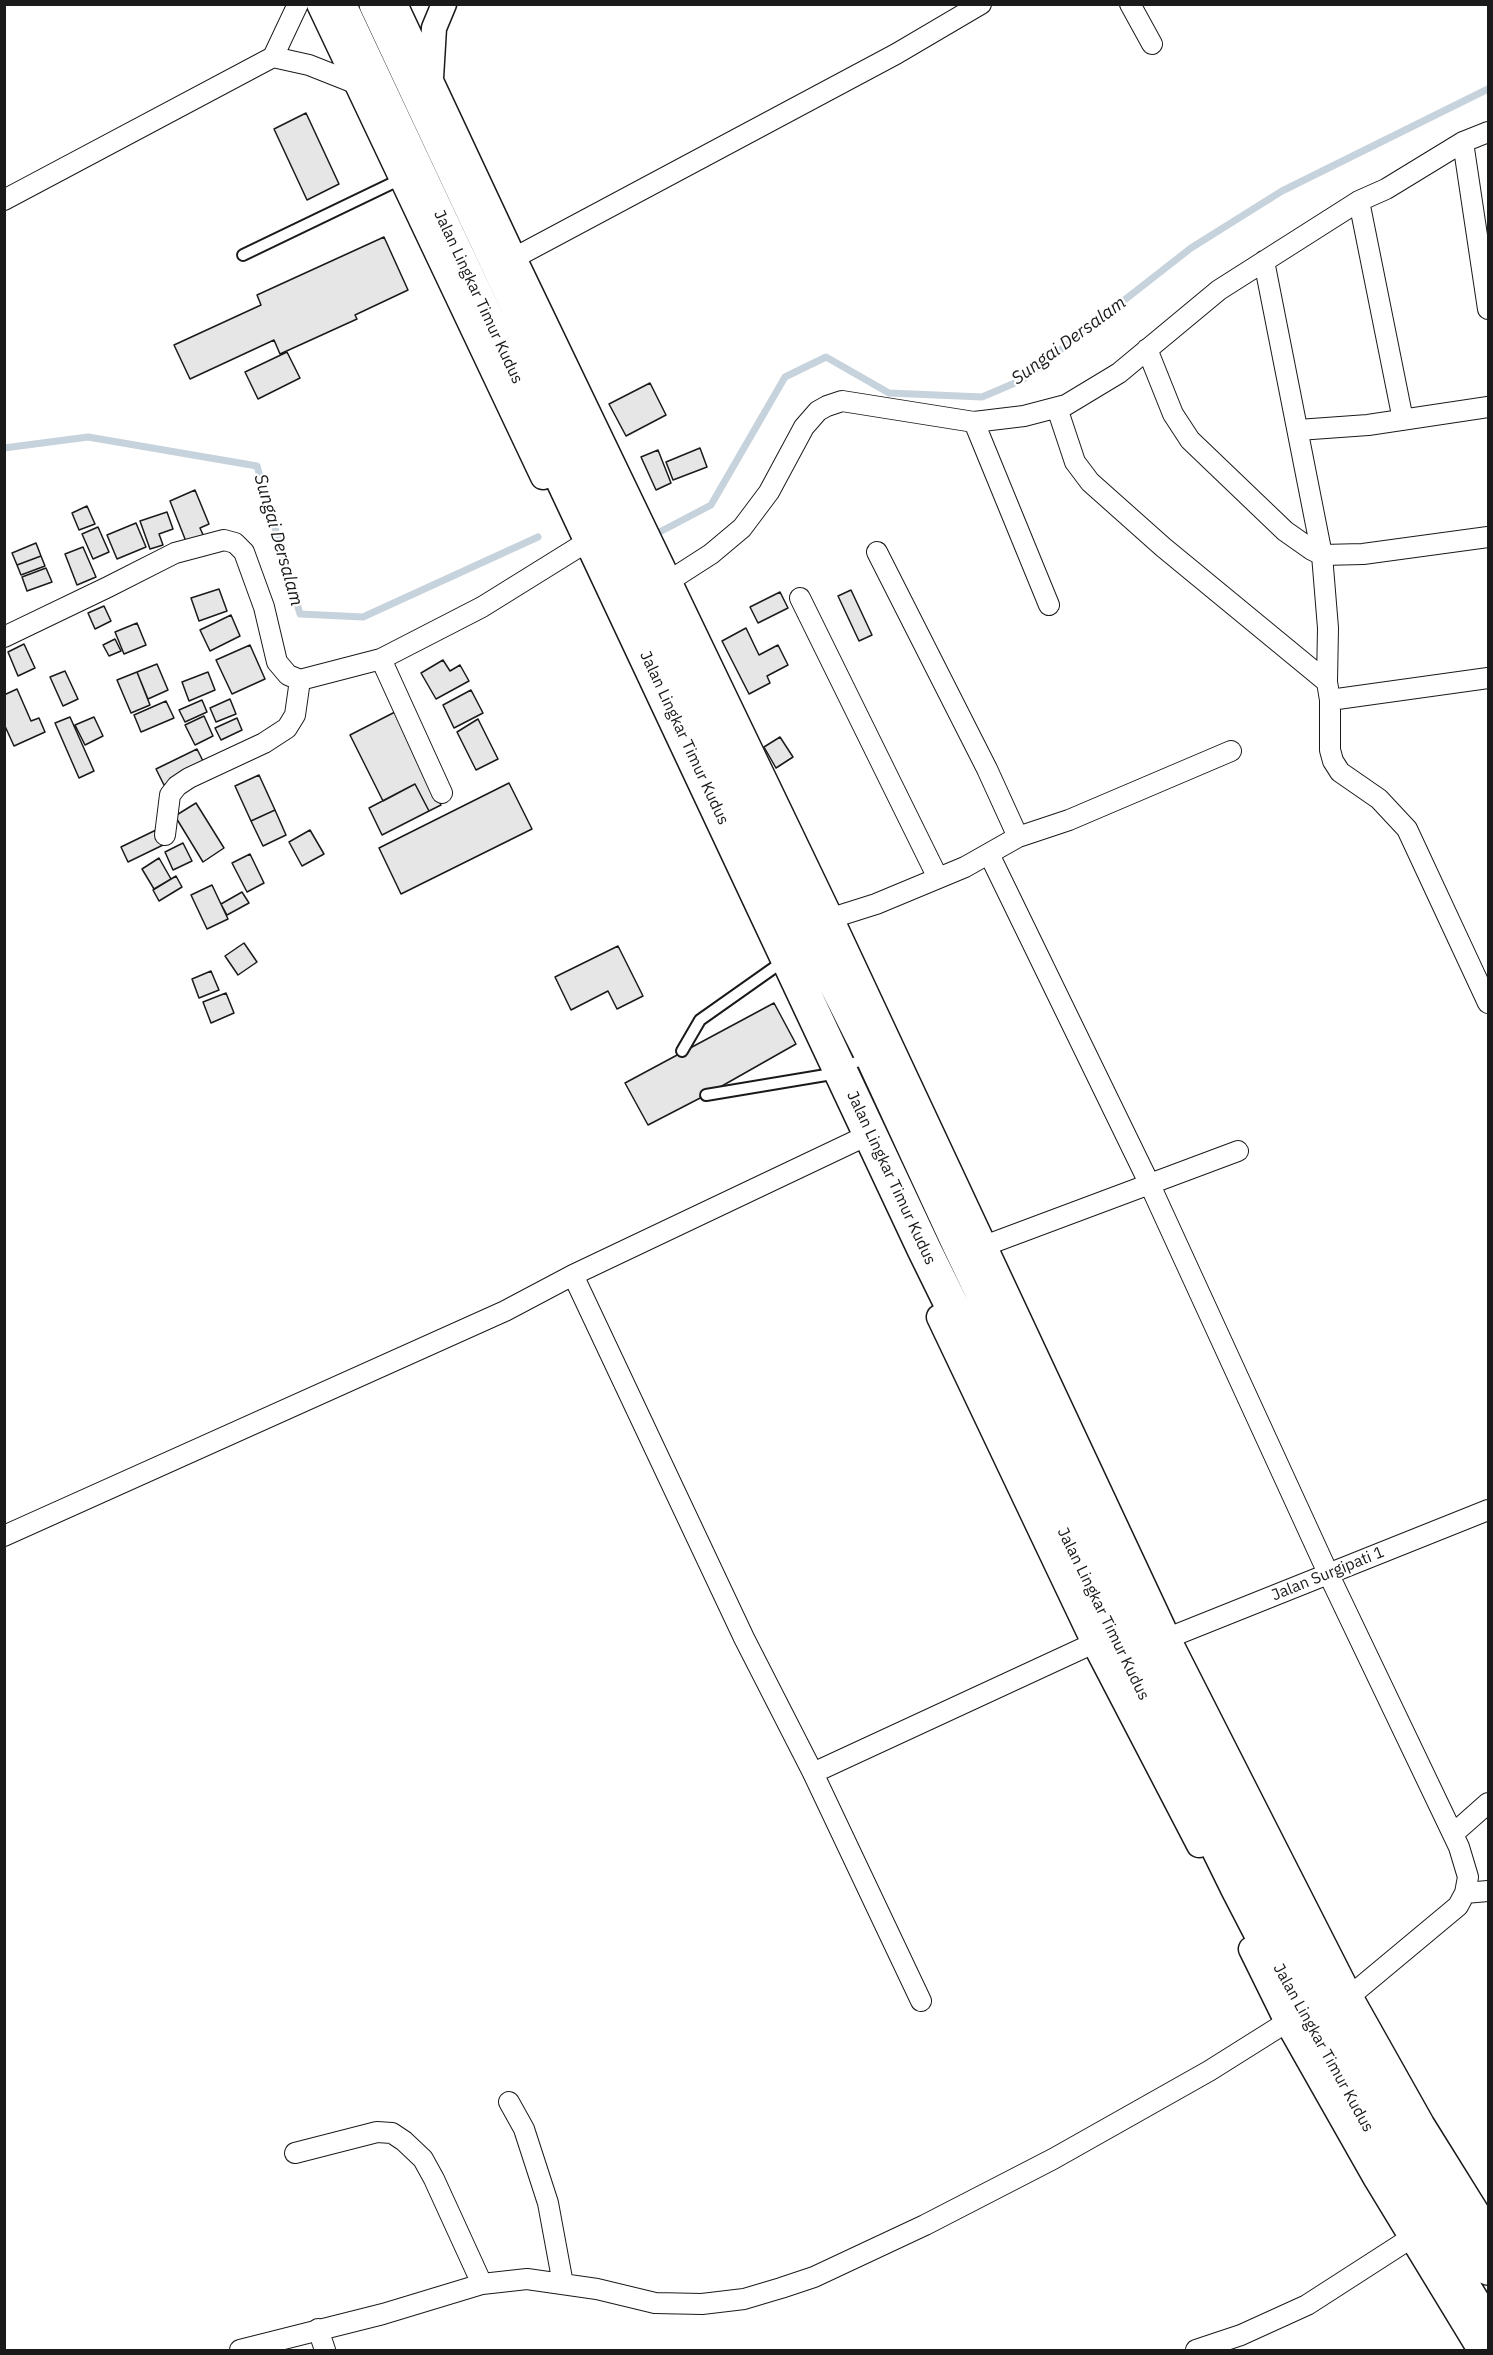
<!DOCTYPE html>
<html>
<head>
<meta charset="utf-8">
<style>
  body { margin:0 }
  #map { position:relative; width:1493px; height:2355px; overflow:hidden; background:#fff; font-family:"IBM Plex Sans",sans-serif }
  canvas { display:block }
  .frame { position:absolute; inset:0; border:6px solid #1a1a1a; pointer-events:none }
</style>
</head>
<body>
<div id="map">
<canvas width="1493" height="2355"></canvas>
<div class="frame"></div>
</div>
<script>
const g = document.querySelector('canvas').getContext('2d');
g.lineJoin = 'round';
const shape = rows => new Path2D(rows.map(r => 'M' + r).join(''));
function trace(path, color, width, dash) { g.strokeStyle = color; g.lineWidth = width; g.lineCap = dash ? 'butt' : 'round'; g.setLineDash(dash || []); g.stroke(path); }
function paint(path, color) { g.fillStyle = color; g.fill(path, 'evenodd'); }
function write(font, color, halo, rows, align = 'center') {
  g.font = font + ' "IBM Plex Sans",sans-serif'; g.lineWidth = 4.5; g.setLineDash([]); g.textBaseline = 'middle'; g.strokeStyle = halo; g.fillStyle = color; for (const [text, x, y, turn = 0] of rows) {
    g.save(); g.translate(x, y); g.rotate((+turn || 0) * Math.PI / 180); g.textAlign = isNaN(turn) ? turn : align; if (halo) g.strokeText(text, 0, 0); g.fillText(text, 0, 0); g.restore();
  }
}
const stream = shape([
  [4,448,88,437,257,466,300,614,363,617,538,537],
  [654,535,711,505,785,377,826,357,889,393,982,397,1022,380,1191,248,1282,191,1488,89]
]);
const building = shape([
  [306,113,339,184,307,200,274,129,306,113],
  [384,237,408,290,355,315,357,319,280,354,274,340,190,379,174,345,261,305,257,295,384,237],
  [287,352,300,378,258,399,245,372,287,352],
  [650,383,666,415,626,436,609,404,650,383],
  [700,448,707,467,673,480,666,462,700,448],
  [658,450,671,483,656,490,641,457,658,450],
  [195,490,209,524,200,528,204,537,187,544,170,501,195,490],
  [87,506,95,524,79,530,72,513,87,506],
  [167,512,173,529,159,534,163,545,150,549,140,521,167,512],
  [136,523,146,547,117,559,107,535,136,523],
  [98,527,109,552,93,559,82,534,98,527],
  [36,543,41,556,17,565,12,553,36,543],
  [83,547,96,577,77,585,65,554,83,547],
  [41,556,45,566,21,575,17,565,41,556],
  [46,568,52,582,27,591,22,577,46,568],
  [219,589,227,611,199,621,191,598,219,589],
  [851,590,872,635,859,641,838,596,851,590],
  [780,592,788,608,758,623,750,607,780,592],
  [104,606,111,621,95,629,88,613,104,606],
  [231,615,240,636,210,651,200,630,231,615],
  [137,623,146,645,124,654,115,632,137,623],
  [746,628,759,655,778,645,788,665,767,676,770,683,749,694,722,641,746,628],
  [115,639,121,651,109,656,103,645,115,639],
  [24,644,35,668,18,676,8,652,24,644],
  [250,645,265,679,232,694,216,660,250,645],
  [443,660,450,671,460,665,469,681,436,699,421,673,443,660],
  [157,664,168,690,148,699,137,672,157,664],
  [65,671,78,699,63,706,50,677,65,671],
  [137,672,150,705,131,713,117,680,137,672],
  [208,672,215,690,189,701,182,682,208,672],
  [17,689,31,721,39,718,45,732,14,746,4,724,4,695,17,689],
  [471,690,483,713,454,728,443,705,471,690],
  [230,699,236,714,216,722,210,708,230,699],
  [202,700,207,712,185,722,179,710,202,700],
  [166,701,174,718,141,732,134,715,166,701],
  [395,712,441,805,429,811,415,784,383,801,350,735,395,712],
  [204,716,213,736,195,745,185,725,204,716],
  [70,717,94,771,79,778,55,723,70,717],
  [94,717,103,736,85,745,75,725,94,717],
  [237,718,242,730,221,740,215,728,237,718],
  [478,719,498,759,476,770,457,732,478,719],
  [780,737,793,757,776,768,764,747,780,737],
  [197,749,205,765,164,785,156,769,197,749],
  [259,775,275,810,251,821,235,786,259,775],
  [509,783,532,829,401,894,379,848,509,783],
  [415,784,429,811,382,835,369,808,415,784],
  [196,803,224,848,203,862,175,816,196,803],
  [275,810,286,835,263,846,251,821,275,810],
  [156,830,163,845,128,862,121,847,156,830],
  [310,830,324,854,302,866,289,842,310,830],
  [183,843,192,861,173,870,165,852,183,843],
  [250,854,264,883,247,892,232,863,250,854],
  [159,858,171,879,154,889,142,869,159,858],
  [176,876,182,887,159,901,153,890,176,876],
  [212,885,228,919,207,929,191,895,212,885],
  [242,892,249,903,227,915,221,904,242,892],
  [244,943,257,962,238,975,225,956,244,943],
  [618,946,643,996,617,1009,608,991,571,1010,555,977,618,946],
  [211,971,219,990,199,998,192,979,211,971],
  [226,993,234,1013,211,1023,203,1002,226,993],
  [774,1003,796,1044,706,1095,648,1125,625,1083,774,1003]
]);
const service = shape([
  [243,255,401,179],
  [682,1051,700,1020,785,960],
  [706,1095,826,1075,868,1057]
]);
const minor = shape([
  [1130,4,1152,44],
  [273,57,298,4],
  [1463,142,1488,309],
  [4,200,273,57,309,65,357,84],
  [1359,201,1403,420],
  [514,258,896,54,981,4],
  [1264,261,1322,555,1328,628,1327,682,1330,700,1330,750,1333,761,1340,772,1379,799,1407,829,1488,1003],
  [1147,349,1173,414,1190,440,1285,531,1312,550,1322,555,1363,554,1488,537],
  [1057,408,1075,462,1090,482,1163,547,1327,682],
  [974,422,1049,605],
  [1298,430,1368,425,1488,407],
  [669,581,711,554,742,528,769,492,804,427,818,411,827,406,842,401,974,422,1024,416,1066,405,1119,373,1219,290,1359,201,1386,189,1463,142,1488,132],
  [800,598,938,878],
  [4,637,108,587,175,553,224,540,235,543,244,552,264,607,277,662,288,675,300,680,381,659,482,607,577,548],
  [381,659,442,793],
  [1330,700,1488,678],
  [165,835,170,795,177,786,189,778,264,743,287,728,295,715,300,680],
  [1018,837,1069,820,1231,751],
  [989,854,1150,1185,1328,1573,1459,1847,1468,1877,1465,1893,1458,1906,1350,1996],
  [819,922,876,904,965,867,1018,837,987,769,877,552],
  [984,1246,1238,1151],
  [4,1536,505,1311,573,1275],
  [1168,1638,1488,1510],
  [813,1773,744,1638,573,1275,870,1134],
  [1453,1834,1488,1803],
  [1465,1893,1488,1891],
  [921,2001,813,1773,1094,1643],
  [509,2102,524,2129,548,2203,563,2284],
  [295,2153,377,2132,392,2133,404,2141,423,2159,434,2179,482,2284],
  [318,2329,325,2350],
  [240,2350,383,2314,482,2284,527,2279,597,2289,655,2303,702,2304,744,2299,781,2288,814,2277,925,2225,1053,2159,1209,2071,1287,2022],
  [1196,2350,1241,2335,1307,2305,1411,2238]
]);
const tertiary = shape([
  [319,4,543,477],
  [395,4,514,258,831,918,1168,1638,1350,1996,1422,2124,1488,2230],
  [431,78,434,28,444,4],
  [939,1317,1094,1643,1199,1845],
  [1251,1949,1287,2022,1376,2179,1480,2350]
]);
const trunk = shape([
  [339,4,924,1249,1238,1889,1327,2061,1488,2327],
  [376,4,817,946,872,1056,958,1242,1155,1654,1268,1883,1359,2052,1442,2197,1488,2268]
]);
const streetNames = [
  ["Jalan Lingkar Timur Kudus",478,297,65],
  ["Jalan Lingkar Timur Kudus",684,738,65],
  ["Jalan Lingkar Timur Kudus",891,1178,65],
  ["Jalan Surgipati 1",1328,1574,-22],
  ["Jalan Lingkar Timur Kudus",1103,1614,64],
  ["Jalan Lingkar Timur Kudus",1323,2048,61]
];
const waterNames = [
  ["Sungai Dersalam",1069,341,-36],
  ["Sungai Dersalam",278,540,74]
];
trace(stream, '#c6d2dc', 7);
paint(building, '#e6e6e6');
trace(building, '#1a1a1a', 1.5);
trace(service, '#1a1a1a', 14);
trace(minor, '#1a1a1a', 22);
trace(tertiary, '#1a1a1a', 27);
trace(trunk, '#1a1a1a', 36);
trace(service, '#fff', 10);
trace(minor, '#fff', 20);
trace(tertiary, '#fff', 24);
trace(trunk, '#fff', 33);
write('16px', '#1a1a1a', '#fff', streetNames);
write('italic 18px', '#1a1a1a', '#fff', waterNames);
</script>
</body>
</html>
